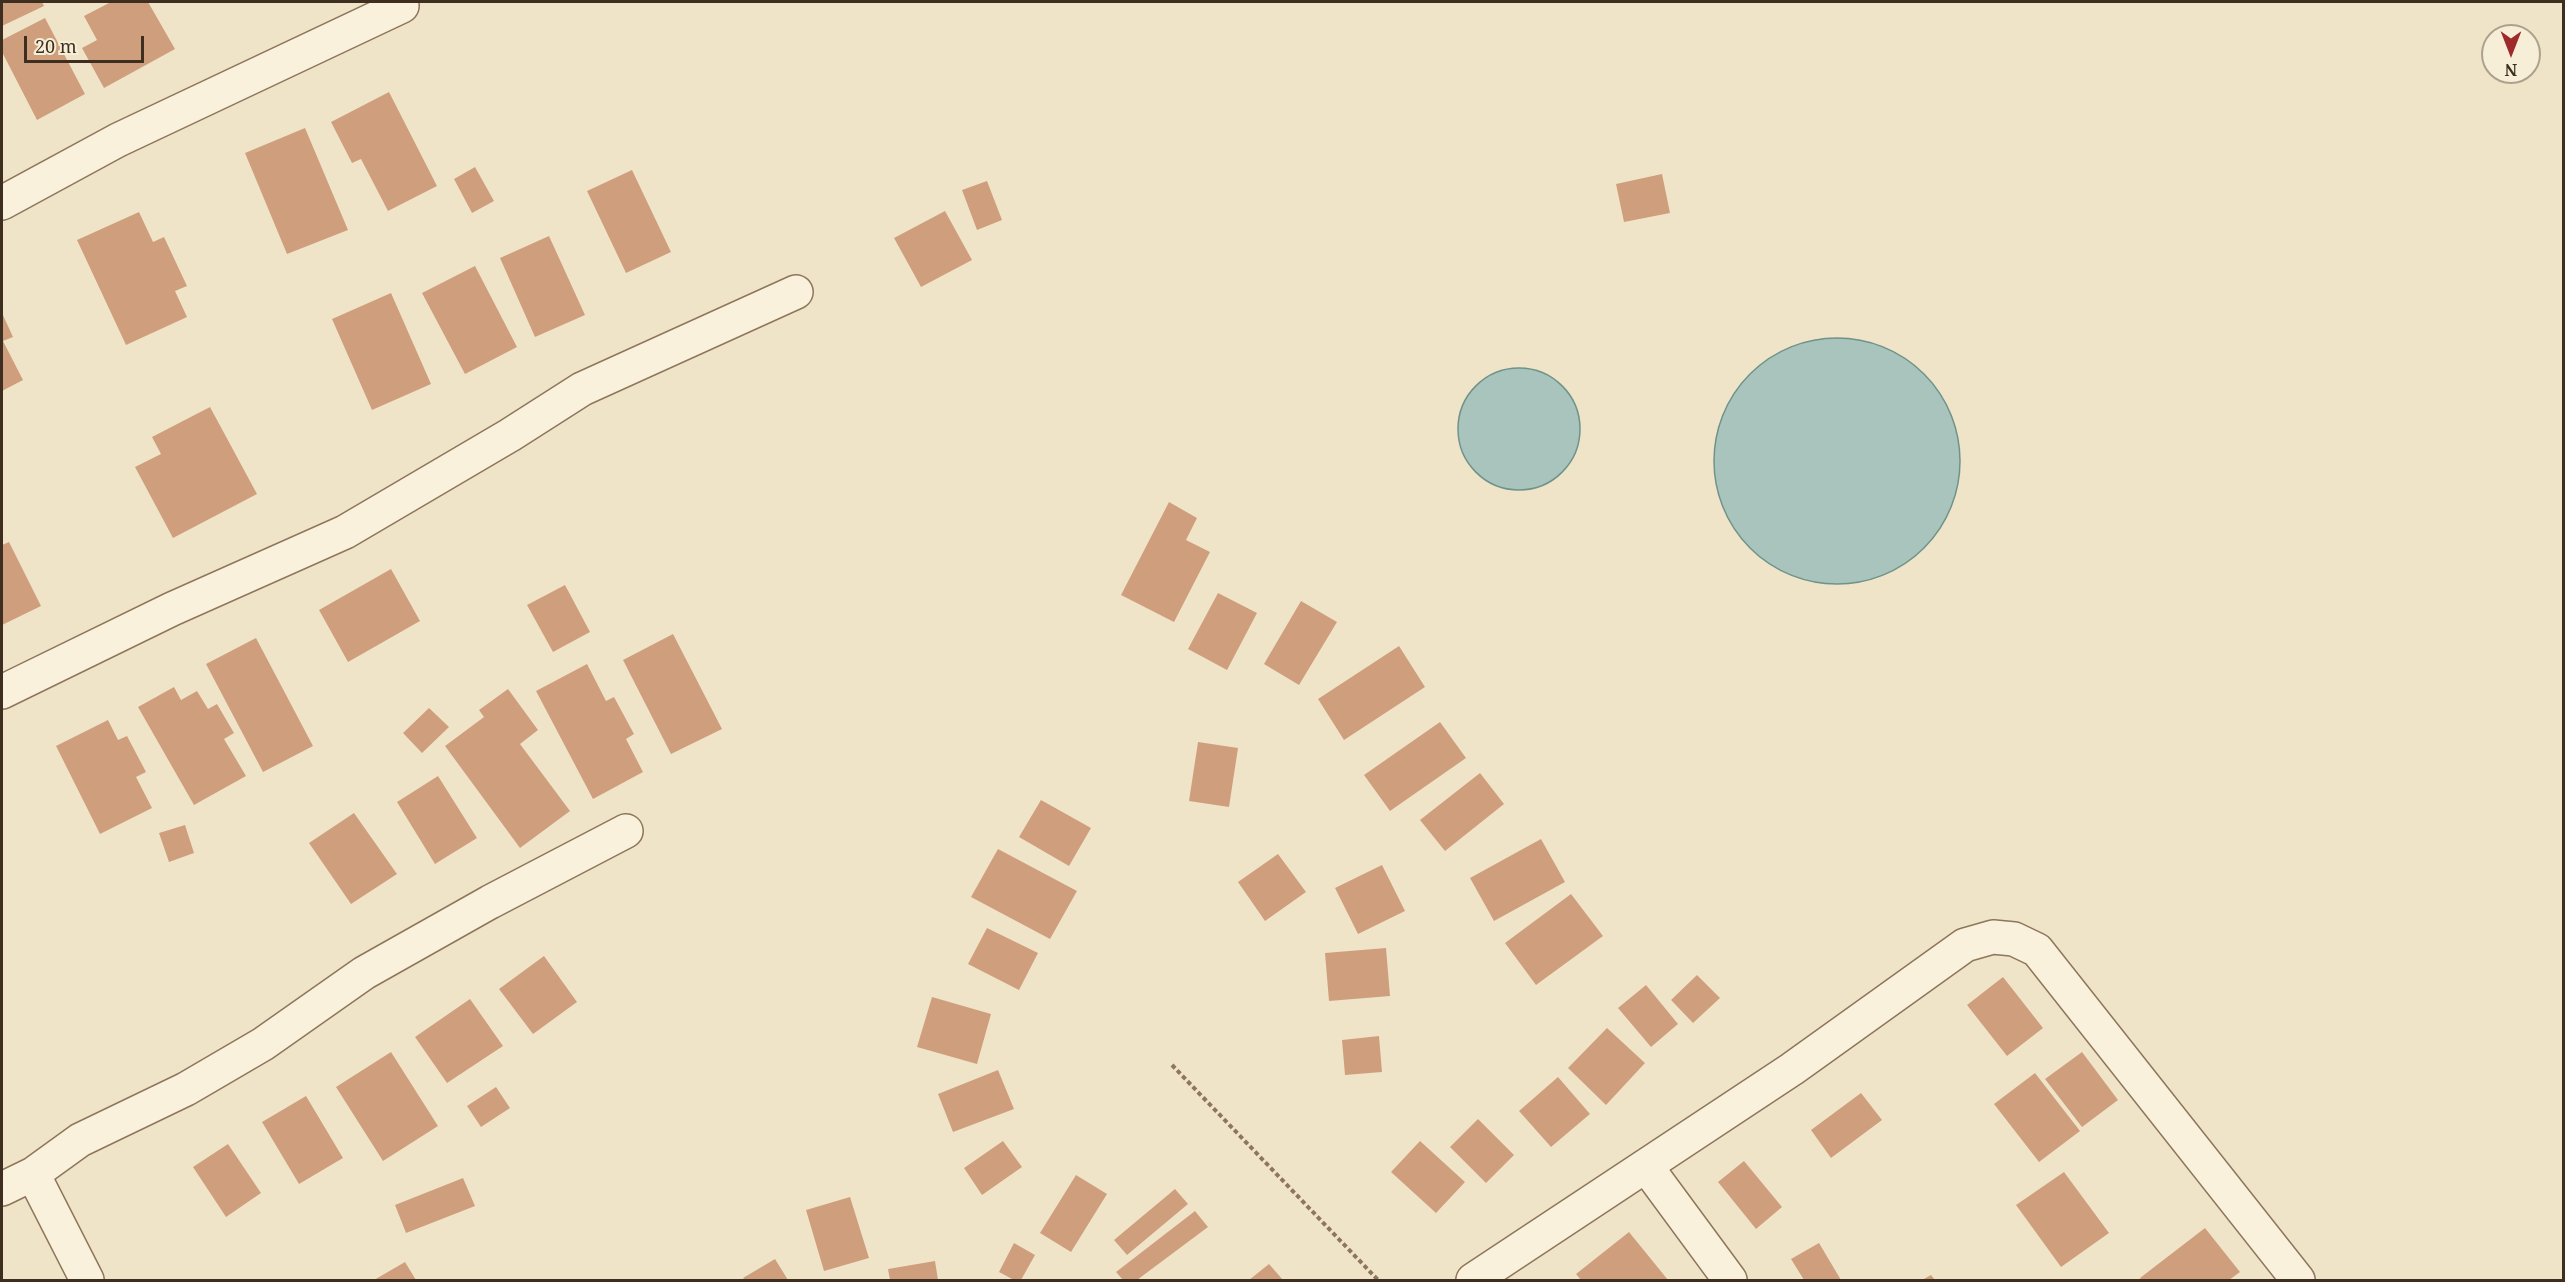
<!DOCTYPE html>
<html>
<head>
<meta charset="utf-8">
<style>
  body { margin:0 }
  #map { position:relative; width:2565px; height:1282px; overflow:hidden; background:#f0e4c8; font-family:"Noto Serif",serif }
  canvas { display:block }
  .frame { position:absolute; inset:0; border:3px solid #3d2e20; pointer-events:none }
  .north { position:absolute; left:2481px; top:24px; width:60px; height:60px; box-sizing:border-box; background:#f7eed8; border:2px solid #ada18e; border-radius:50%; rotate:180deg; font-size:16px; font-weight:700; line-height:24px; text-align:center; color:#3d2e20 }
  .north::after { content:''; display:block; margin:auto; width:21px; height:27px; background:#9e2a2b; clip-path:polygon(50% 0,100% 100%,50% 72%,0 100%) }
  .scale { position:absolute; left:24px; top:36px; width:120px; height:27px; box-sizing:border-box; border:3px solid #3d2e20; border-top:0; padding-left:8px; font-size:18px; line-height:21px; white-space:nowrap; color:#3d2e20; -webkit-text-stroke:4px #f7eed8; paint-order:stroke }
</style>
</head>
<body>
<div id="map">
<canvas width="2565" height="1282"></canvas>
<div class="frame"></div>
<div class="north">N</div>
<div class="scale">20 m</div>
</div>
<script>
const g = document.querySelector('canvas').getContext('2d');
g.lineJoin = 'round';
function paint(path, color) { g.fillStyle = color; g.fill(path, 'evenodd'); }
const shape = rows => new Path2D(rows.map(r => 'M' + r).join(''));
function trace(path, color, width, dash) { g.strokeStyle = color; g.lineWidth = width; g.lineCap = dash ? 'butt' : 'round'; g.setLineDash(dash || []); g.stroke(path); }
const water = shape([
  '1714 461a123 123 0 1 1 246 0a123 123 0 1 1-246 0Z',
  '1458 429a61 61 0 1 1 122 0a61 61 0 1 1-122 0Z'
]);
const building = shape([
  [2,2,42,2,44,6,2,26],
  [111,2,148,2,175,49,104,88,82,48,97,40,84,16],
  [45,18,85,94,37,120,2,52,2,40],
  [389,92,437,186,388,211,361,159,352,163,331,122],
  [305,128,348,230,287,254,245,153],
  [475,167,494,201,472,213,454,179],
  [632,170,671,252,626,273,587,191],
  [1662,174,1670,213,1624,222,1616,184],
  [987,181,1002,220,977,230,962,190],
  [945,211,972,260,921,287,894,238],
  [139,212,153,242,164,237,187,286,175,291,187,317,126,345,77,240],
  [549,236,585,315,535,337,500,258],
  [475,266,517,347,465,374,422,293],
  [391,293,431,384,372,410,332,319],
  [2,313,13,337,3,341,23,380,2,391],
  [210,407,257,494,173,538,135,467,161,454,152,437],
  [1169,502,1197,518,1186,540,1210,552,1174,622,1121,595],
  [9,542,41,606,2,625,2,545],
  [391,569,420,621,348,662,319,610],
  [565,585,590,632,553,652,527,605],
  [1218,593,1257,613,1227,670,1188,649],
  [1301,601,1337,622,1299,685,1264,664],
  [673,634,722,729,671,754,623,660],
  [256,638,313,746,263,772,206,664],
  [1399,646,1425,687,1344,740,1318,699],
  [587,664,606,701,614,697,634,734,626,739,643,772,593,799,536,691],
  [174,687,181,700,197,691,208,709,217,704,234,733,224,739,246,776,194,805,138,707],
  [508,689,538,730,520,744,570,811,520,848,445,746,484,717,479,710],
  [429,708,449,727,422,753,403,733],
  [108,720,118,740,127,736,146,772,136,777,152,808,100,834,56,746],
  [1440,722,1466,758,1390,811,1364,775],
  [1198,742,1238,748,1229,807,1189,801],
  [1480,773,1504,804,1445,851,1420,820],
  [438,776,477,838,435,864,397,802],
  [1041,800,1091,828,1069,866,1019,837],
  [354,813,397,874,351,904,309,843],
  [185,825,194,853,169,862,159,833],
  [1541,839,1565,882,1494,921,1470,878],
  [998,849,1077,891,1050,939,971,897],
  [1278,854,1306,892,1265,921,1238,882],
  [1382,865,1405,911,1358,934,1335,888],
  [1571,894,1603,936,1536,985,1505,943],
  [987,928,1038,953,1019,990,968,964],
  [1386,948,1390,996,1329,1001,1325,953],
  [544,956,577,1002,533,1034,499,989],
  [1697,975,1720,998,1693,1023,1671,1000],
  [2003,977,2043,1028,2007,1056,1967,1005],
  [1646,985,1678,1024,1651,1047,1618,1008],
  [932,997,991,1014,977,1064,917,1047],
  [470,999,503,1046,447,1083,415,1037],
  [1607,1028,1645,1063,1606,1105,1568,1068],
  [1379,1036,1382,1072,1345,1075,1342,1040],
  [391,1052,438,1126,383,1161,336,1087],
  [2082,1052,2118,1100,2082,1127,2045,1079],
  [998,1070,1014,1109,953,1132,938,1094],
  [2035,1073,2080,1131,2039,1162,1994,1104],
  [1558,1077,1590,1114,1551,1147,1519,1111],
  [496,1087,510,1108,481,1127,467,1106],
  [1861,1093,1882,1120,1831,1158,1811,1130],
  [306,1096,343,1158,299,1184,262,1122],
  [1478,1119,1514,1155,1486,1183,1450,1147],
  [1003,1141,1022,1167,982,1195,964,1168],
  [1420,1141,1465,1182,1436,1213,1391,1172],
  [228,1144,261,1193,226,1217,193,1167],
  [1744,1161,1782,1207,1756,1229,1718,1182],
  [2064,1172,2109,1233,2061,1267,2016,1205],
  [1076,1175,1107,1194,1071,1252,1040,1233],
  [463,1178,475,1206,406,1233,395,1205],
  [1175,1189,1188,1204,1127,1255,1114,1240],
  [850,1197,869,1258,824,1271,806,1210],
  [1195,1211,1208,1227,1137,1280,1123,1280,1116,1272],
  [2205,1228,2240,1272,2229,1280,2141,1280,2140,1278],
  [1629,1232,1668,1280,1581,1280,1576,1274],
  [1014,1243,1035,1255,1021,1280,1014,1280,999,1272],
  [1819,1243,1841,1280,1804,1280,1791,1259],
  [775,1259,788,1280,745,1280,743,1278],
  [935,1261,938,1280,890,1280,888,1269],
  [405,1262,416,1280,374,1280],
  [1269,1264,1283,1280,1249,1280],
  [1931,1275,1935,1280,1922,1280]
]);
const path = shape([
  [1172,1065,1378,1280]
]);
const minor = shape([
  [2,203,118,140,402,6],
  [2,692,172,609,345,532,510,435,582,389,796,292],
  [1646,1166,1730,1280],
  [33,1174,87,1280],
  [2,1189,33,1174,80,1140,186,1089,263,1044,364,973,490,902,626,831],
  [1473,1280,1792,1069,1965,945,1993,937,2014,939,2037,950,2298,1280]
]);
paint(water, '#a9c4bc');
trace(water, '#6f938a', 1.5);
paint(building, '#cf9f7d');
trace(minor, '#8d765c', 36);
trace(path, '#8d765c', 4, [4.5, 3]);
trace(minor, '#faf1dc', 33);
</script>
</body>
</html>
